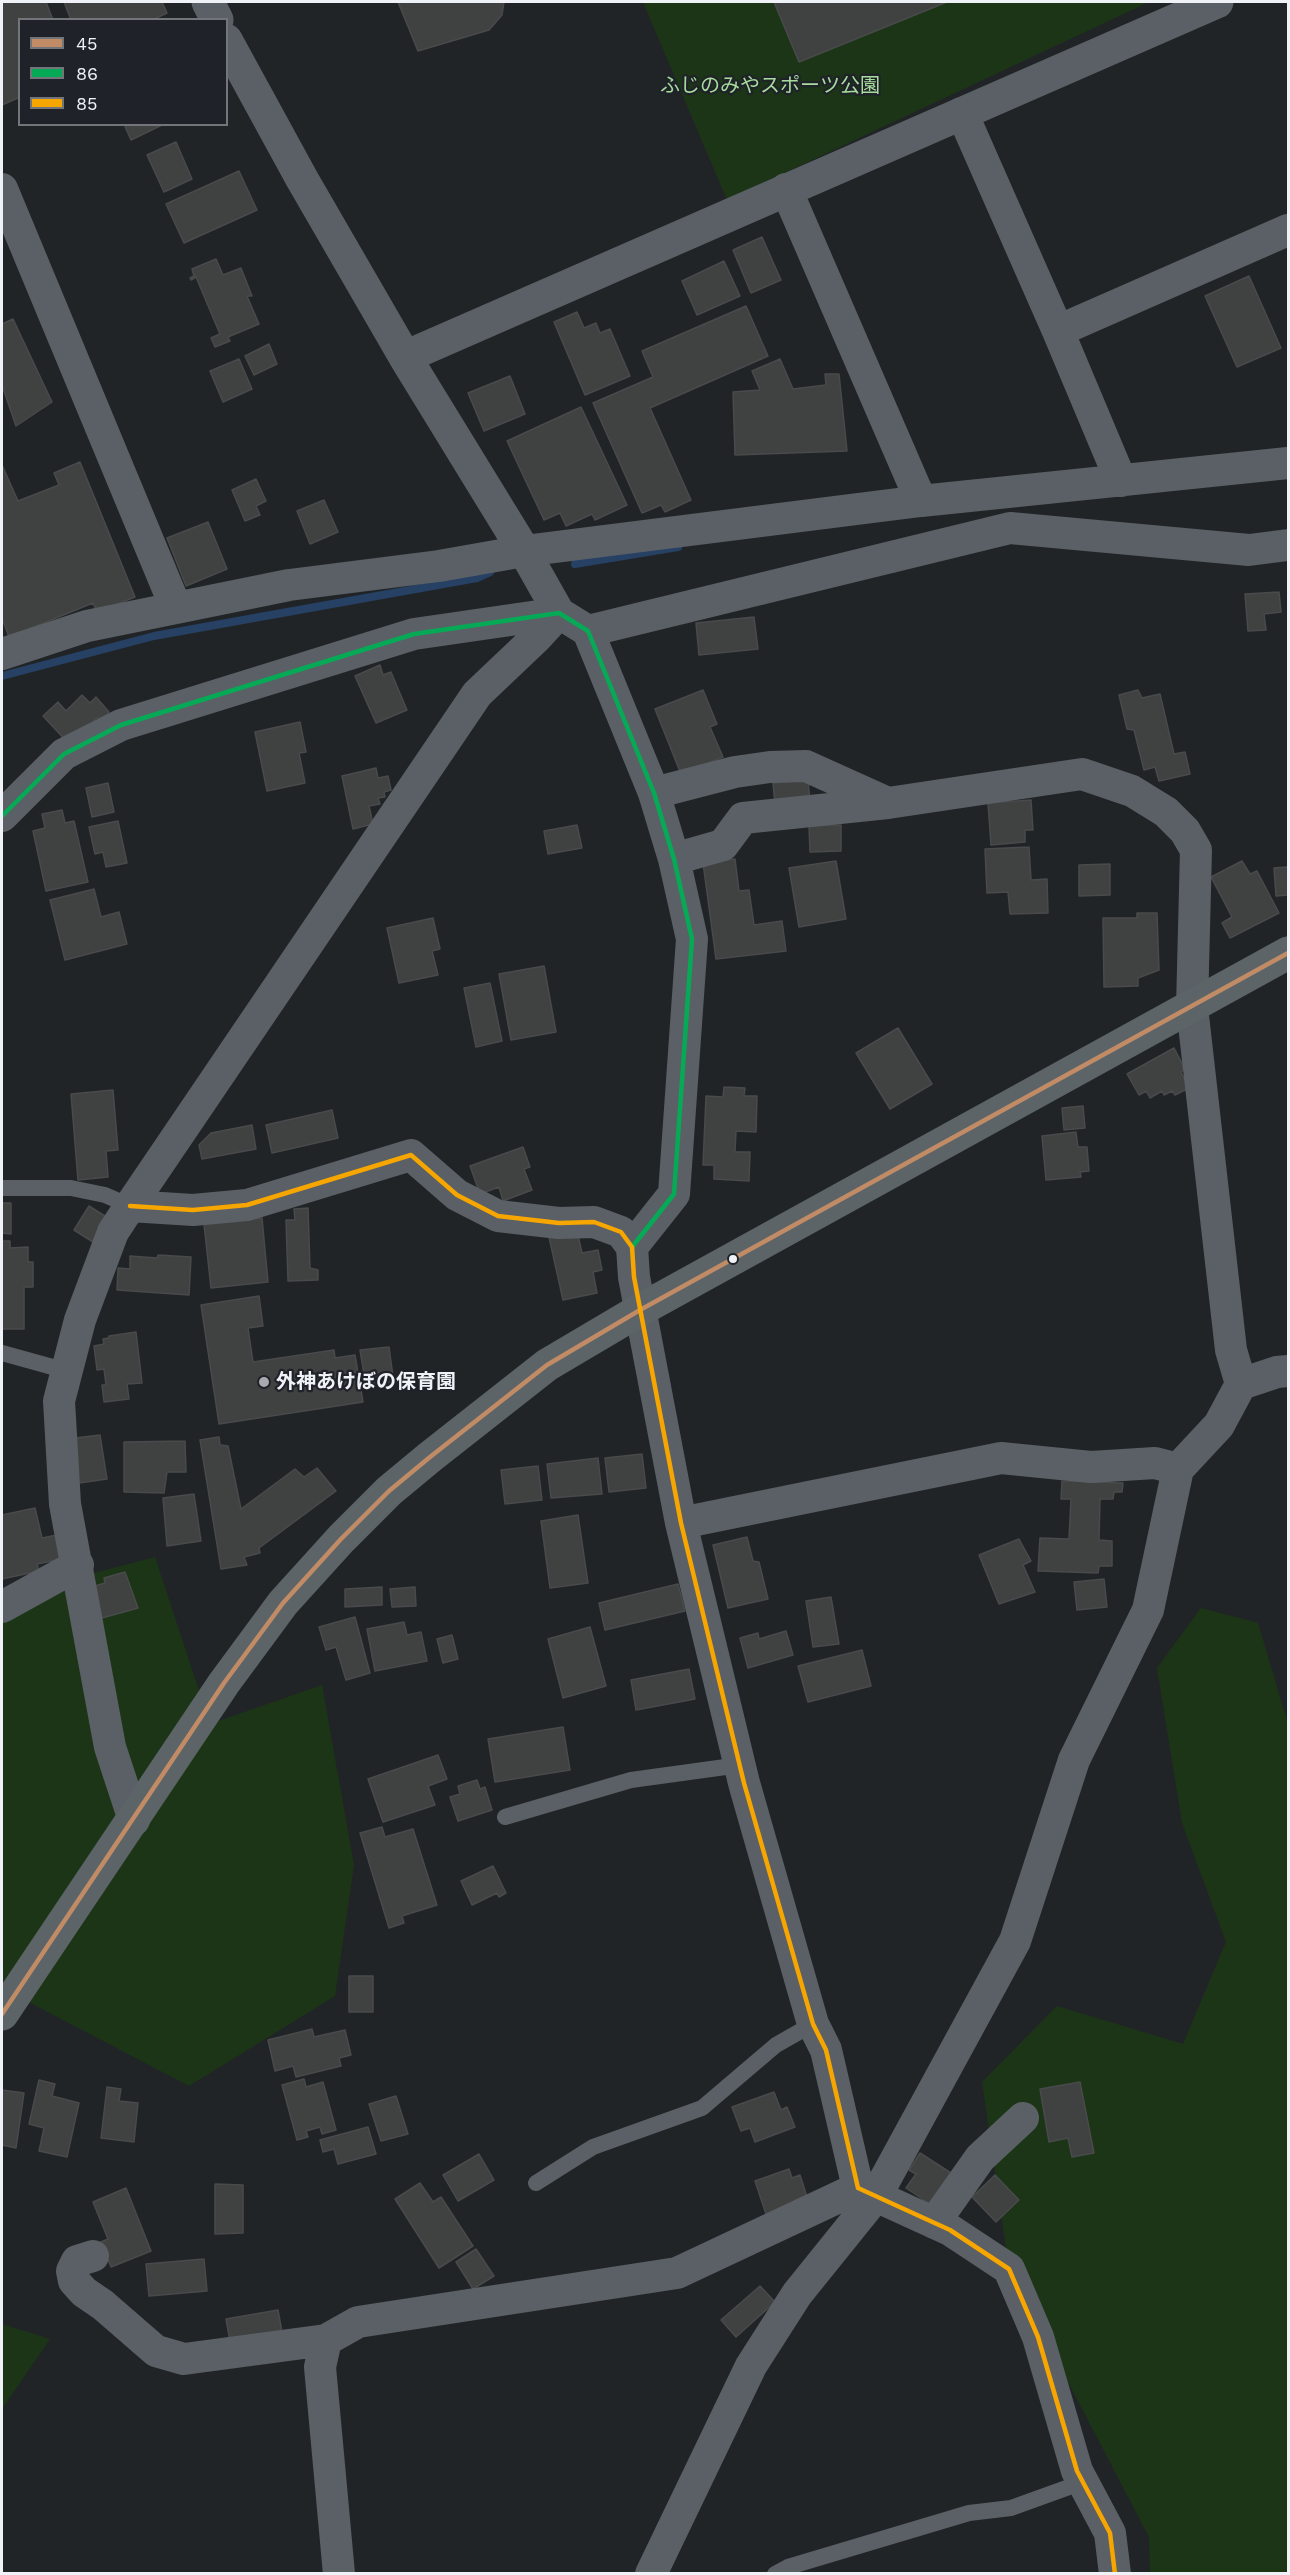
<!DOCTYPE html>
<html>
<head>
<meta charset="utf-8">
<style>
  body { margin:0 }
  #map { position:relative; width:1290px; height:2575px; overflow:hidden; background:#212427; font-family:"Work Sans",sans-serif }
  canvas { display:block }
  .frame { position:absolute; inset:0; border:3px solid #eff2f6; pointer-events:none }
  .legend { position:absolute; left:18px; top:18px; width:210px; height:108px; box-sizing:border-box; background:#1f2329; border:2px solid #72767b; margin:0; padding:8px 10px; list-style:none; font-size:18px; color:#eff2f6 }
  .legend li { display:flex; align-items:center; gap:12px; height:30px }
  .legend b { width:30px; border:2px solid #72767b }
</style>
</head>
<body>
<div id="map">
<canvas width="1290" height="2575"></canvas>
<div class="frame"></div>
<ul class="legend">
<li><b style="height:8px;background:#c18c65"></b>45</li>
<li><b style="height:8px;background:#06aa56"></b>86</li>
<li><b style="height:8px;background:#f7a600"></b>85</li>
</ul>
</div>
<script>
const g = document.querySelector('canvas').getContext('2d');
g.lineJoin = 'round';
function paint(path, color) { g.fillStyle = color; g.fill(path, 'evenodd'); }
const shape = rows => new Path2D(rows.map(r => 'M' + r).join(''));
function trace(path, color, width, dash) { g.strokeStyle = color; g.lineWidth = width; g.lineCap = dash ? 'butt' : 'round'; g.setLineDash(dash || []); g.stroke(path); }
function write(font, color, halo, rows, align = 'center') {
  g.font = font + ' "Work Sans","Noto Sans JP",sans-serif'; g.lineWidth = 4.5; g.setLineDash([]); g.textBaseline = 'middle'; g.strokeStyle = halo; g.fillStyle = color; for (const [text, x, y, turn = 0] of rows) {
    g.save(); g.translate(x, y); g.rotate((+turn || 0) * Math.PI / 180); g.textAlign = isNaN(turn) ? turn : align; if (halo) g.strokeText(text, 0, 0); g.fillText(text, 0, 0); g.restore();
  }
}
const green = shape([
  [643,2,1149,2,727,200],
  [155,1557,210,1724,322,1685,354,1865,335,1996,189,2086,2,1988,2,1597],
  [1201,1608,1258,1623,1288,1724,1288,2573,1150,2573,1149,2537,1009,2269,982,2082,1057,2006,1183,2044,1226,1942,1182,1823,1157,1668],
  [2,2324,50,2339,2,2409]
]);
const stream = shape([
  [575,564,678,547],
  [2,676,154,636,477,578,490,572]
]);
const building = shape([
  [2,2,46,2,53,20,20,20,20,97,2,105,2,2],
  [64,2,162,2,167,13,152,20,71,20,64,2],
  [398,2,504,2,502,15,489,30,418,51,398,2],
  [774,2,947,2,799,62,774,2],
  [124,124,164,124,131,140,124,124],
  [176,142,192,179,164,192,147,155,176,142],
  [239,171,257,210,184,243,166,204,239,171],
  [762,237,781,280,751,293,733,250,762,237],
  [216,259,223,275,241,268,252,296,247,296,259,324,228,337,230,341,215,347,211,338,220,334,196,277,191,280,190,278,194,276,192,269,216,259],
  [724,261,740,296,697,315,682,281,724,261],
  [1249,276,1281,348,1237,367,1205,296,1249,276],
  [746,306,768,356,650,408,691,500,665,512,661,505,642,513,593,403,653,377,642,351,746,306],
  [577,312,584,328,596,323,600,333,610,329,630,376,585,395,554,322,577,312],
  [13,319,52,402,16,426,2,385,2,324,13,319],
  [269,344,277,364,254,375,245,356,269,344],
  [239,359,252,389,223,402,210,371,239,359],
  [780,359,793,389,826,385,825,374,839,374,847,451,735,455,733,392,760,390,752,371,780,359],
  [510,376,525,414,484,431,468,393,510,376],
  [581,407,627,505,595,520,592,514,566,526,560,513,544,520,507,441,581,407],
  [80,462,135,597,97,612,93,603,9,637,2,618,2,465,18,501,59,485,54,473,80,462],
  [256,479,266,501,256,506,260,515,245,521,232,490,256,479],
  [324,500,338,532,310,544,297,511,324,500],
  [208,522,227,569,186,586,167,538,208,522],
  [1279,592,1281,612,1264,614,1266,630,1248,631,1245,594,1279,592],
  [754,617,758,649,699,655,696,623,754,617],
  [380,665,383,675,391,672,407,710,376,723,355,676,380,665],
  [703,690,717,724,710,727,723,757,681,774,655,709,703,690],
  [1138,690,1142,698,1160,694,1174,754,1185,752,1190,774,1159,781,1155,767,1144,770,1134,730,1127,729,1119,695,1138,690],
  [82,695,90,703,96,697,109,712,104,722,97,718,69,744,43,716,58,702,66,711,82,695],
  [300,722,306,752,299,753,305,783,267,791,255,732,300,722],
  [376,768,378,778,388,776,391,790,384,792,385,797,378,798,380,804,369,806,373,824,353,829,342,776,376,768],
  [808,780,810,802,775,805,773,783,808,780],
  [108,783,114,812,92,817,86,788,108,783],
  [1031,800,1033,830,1025,830,1025,842,991,845,988,803,1031,800],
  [62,810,65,823,74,821,88,882,46,891,33,831,45,828,42,814,62,810],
  [118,821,127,863,106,867,103,852,95,854,89,827,118,821],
  [577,825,582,848,548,854,544,831,577,825],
  [841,825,841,851,810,852,809,826,841,825],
  [1029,847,1031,880,1047,879,1048,913,1010,914,1008,892,987,893,985,849,1029,847],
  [735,859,739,891,749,890,754,925,782,921,786,951,716,959,703,863,735,859],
  [836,861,846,919,799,927,789,868,836,861],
  [1242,861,1250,874,1257,871,1279,913,1230,938,1222,923,1232,917,1211,877,1242,861],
  [1110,864,1110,895,1079,896,1079,865,1110,864],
  [1288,867,1288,895,1276,896,1274,868,1288,867],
  [94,889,101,917,119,912,127,944,65,960,50,900,94,889],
  [1137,913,1157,913,1159,970,1138,978,1138,986,1104,987,1103,918,1137,918,1137,913],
  [433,918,440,949,432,951,438,975,399,983,387,928,433,918],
  [544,966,556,1032,511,1040,499,974,544,966],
  [490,983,502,1041,476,1047,464,988,490,983],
  [898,1028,932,1084,890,1109,856,1053,898,1028],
  [1174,1048,1185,1069,1181,1072,1189,1088,1175,1095,1172,1091,1164,1095,1162,1091,1150,1098,1146,1091,1139,1095,1127,1074,1174,1048],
  [724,1087,745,1088,744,1096,757,1096,756,1132,736,1131,735,1152,750,1152,749,1181,714,1179,714,1165,703,1165,706,1096,723,1097,724,1087],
  [113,1090,118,1150,106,1151,108,1177,78,1180,71,1094,113,1090],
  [1083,1106,1085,1128,1064,1130,1062,1108,1083,1106],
  [332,1110,338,1138,272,1153,266,1125,332,1110],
  [252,1125,256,1149,202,1159,199,1145,211,1133,252,1125],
  [1076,1132,1078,1147,1087,1147,1089,1171,1080,1172,1081,1177,1046,1180,1042,1136,1076,1132],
  [523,1147,530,1167,524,1169,532,1190,503,1201,499,1187,480,1194,470,1166,523,1147],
  [2,1203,11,1203,11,1234,2,1233,2,1203],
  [89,1206,108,1218,93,1242,74,1230,89,1206],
  [308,1208,310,1268,318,1270,318,1280,288,1281,286,1220,295,1220,294,1209,308,1208],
  [262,1218,268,1282,211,1288,204,1224,262,1218],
  [577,1231,582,1253,598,1250,602,1270,593,1272,597,1293,563,1300,549,1237,577,1231],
  [2,1241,10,1241,10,1248,28,1247,28,1262,33,1262,33,1287,24,1287,24,1329,2,1329,2,1241],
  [158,1255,191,1257,189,1295,117,1290,118,1268,130,1269,130,1256,157,1258,158,1255],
  [259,1296,263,1326,248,1328,253,1362,334,1350,335,1358,355,1355,363,1402,219,1424,201,1305,259,1296],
  [136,1332,142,1383,127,1384,129,1399,104,1402,102,1385,106,1385,104,1369,97,1370,94,1346,104,1344,103,1339,109,1338,109,1336,136,1332],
  [389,1347,394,1384,366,1387,360,1350,389,1347],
  [100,1435,107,1479,79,1483,75,1438,100,1435],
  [219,1437,220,1445,228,1446,241,1509,295,1469,304,1477,317,1468,336,1491,259,1548,260,1553,244,1557,247,1565,221,1569,200,1440,219,1437],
  [185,1441,186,1472,167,1472,164,1493,124,1492,124,1442,185,1441],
  [642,1454,646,1488,609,1492,605,1458,642,1454],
  [598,1458,602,1494,551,1498,547,1464,598,1458],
  [538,1466,542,1500,505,1504,501,1470,538,1466],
  [1062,1481,1123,1483,1122,1492,1114,1492,1113,1499,1100,1499,1099,1540,1112,1541,1112,1566,1099,1566,1098,1573,1038,1571,1040,1538,1069,1539,1071,1499,1061,1499,1062,1481],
  [194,1494,201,1541,167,1546,163,1498,194,1494],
  [35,1508,42,1538,57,1535,62,1559,37,1564,39,1571,2,1579,2,1515,35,1508],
  [578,1515,588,1583,550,1588,541,1521,578,1515],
  [747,1537,753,1561,759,1562,768,1599,728,1608,713,1545,747,1537],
  [1019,1539,1031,1561,1023,1565,1035,1592,999,1604,979,1555,1019,1539],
  [125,1572,138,1608,102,1618,92,1587,105,1583,104,1578,125,1572],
  [1104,1579,1107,1607,1077,1610,1074,1582,1104,1579],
  [678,1584,685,1611,605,1630,599,1603,678,1584],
  [382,1587,382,1605,345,1607,345,1589,382,1587],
  [415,1587,416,1606,392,1607,390,1589,415,1587],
  [831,1597,839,1644,813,1647,806,1601,831,1597],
  [355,1617,370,1673,346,1680,336,1647,326,1650,319,1627,355,1617],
  [404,1622,407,1635,421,1632,427,1661,375,1671,367,1629,404,1622],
  [590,1627,606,1686,563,1698,548,1639,590,1627],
  [786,1631,793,1655,748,1668,740,1638,758,1633,759,1639,786,1631],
  [452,1635,458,1659,443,1663,437,1639,452,1635],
  [862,1650,871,1686,808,1702,798,1666,862,1650],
  [689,1669,695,1699,636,1710,631,1680,689,1669],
  [563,1727,570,1770,495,1782,488,1739,563,1727],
  [438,1755,447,1779,428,1786,435,1805,383,1822,368,1779,438,1755],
  [477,1780,480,1789,485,1787,492,1810,458,1821,450,1797,460,1794,458,1786,477,1780],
  [382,1827,385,1837,413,1829,437,1905,402,1916,404,1923,389,1928,360,1833,382,1827],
  [493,1866,506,1893,499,1897,497,1893,472,1905,461,1881,493,1866],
  [349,1976,373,1976,373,2012,349,2012,349,1976],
  [312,2029,314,2037,345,2030,351,2055,339,2058,341,2066,296,2077,293,2066,275,2071,268,2040,312,2029],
  [304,2079,306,2087,323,2082,336,2130,322,2134,320,2127,306,2131,308,2137,297,2140,282,2085,304,2079],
  [39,2080,55,2084,52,2096,79,2103,67,2157,39,2151,44,2128,29,2124,39,2080],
  [1080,2082,1094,2153,1072,2157,1068,2138,1049,2142,1040,2089,1080,2082],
  [107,2087,121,2089,119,2101,138,2103,134,2142,101,2138,107,2087],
  [2,2090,24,2093,16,2148,2,2145,2,2090],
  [774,2092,781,2110,787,2107,795,2127,755,2142,750,2128,741,2131,732,2107,774,2092],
  [396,2096,408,2134,381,2141,369,2104,396,2096],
  [368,2127,376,2154,338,2164,334,2149,323,2152,320,2140,368,2127],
  [920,2153,951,2173,930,2204,906,2188,916,2174,909,2170,920,2153],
  [479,2154,494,2180,458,2201,443,2175,479,2154],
  [789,2169,792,2178,800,2175,808,2200,766,2214,755,2181,789,2169],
  [995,2175,1019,2200,996,2222,972,2197,995,2175],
  [420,2183,433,2202,441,2197,473,2246,439,2268,395,2199,420,2183],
  [215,2184,243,2185,243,2233,215,2234,215,2184],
  [126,2188,151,2251,111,2267,101,2242,108,2239,93,2202,126,2188],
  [476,2249,494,2276,473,2289,456,2262,476,2249],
  [204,2259,207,2291,149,2296,146,2264,204,2259],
  [760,2286,775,2302,736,2337,721,2320,760,2286],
  [278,2310,282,2332,230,2341,226,2319,278,2310]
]);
const service = shape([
  [2,1188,71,1188,105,1195,130,1206],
  [2,1353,67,1371],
  [505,1817,631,1780,740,1765],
  [536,2183,593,2147,702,2108,776,2045,813,2024],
  [775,2574,788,2567,969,2513,1011,2508,1083,2482]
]);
const minor = shape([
  [962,113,1058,331,1121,481],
  [2,189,176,608],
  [786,189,921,501],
  [1058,331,1288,230],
  [588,631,1010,528,1249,550,1288,545],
  [2,654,87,626,289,585,439,566,524,551,921,501,1288,463],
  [654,793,735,772,770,767,806,766,888,803,1082,774,1132,791,1166,812,1185,831,1196,850,1192,1007,1231,1350,1241,1384],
  [2,816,64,754,121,725,414,634,559,613,588,631,654,793,674,859,692,939,674,1194,632,1247],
  [674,859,723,845,743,818,888,803],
  [130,1206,193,1210,247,1205,411,1155,457,1195,498,1216,559,1223,594,1222,621,1232,632,1247,634,1277,681,1523,744,1783,813,2024,826,2050,858,2188,950,2230,1009,2269,1038,2337,1077,2471,1110,2533,1115,2574],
  [681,1523,1001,1458,1091,1467,1155,1463,1178,1469,1219,1425,1241,1384,1277,1372,1288,1371],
  [2,1607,78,1565],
  [134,1820,110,1747,65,1504,59,1401,80,1320,113,1232,130,1206,477,694,536,638,559,613,524,551],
  [934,2223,980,2158,1023,2118],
  [93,2256,77,2261,72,2271,74,2281,84,2292,103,2305,156,2351,184,2359,326,2340],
  [339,2574,320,2367,326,2340,358,2322,677,2273,858,2188],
  [651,2574,751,2366,797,2294,876,2196,1015,1941,1074,1760,1148,1610,1178,1469]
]);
const tertiary = shape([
  [208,2,217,20],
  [226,40,302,179,405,357,524,551],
  [405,357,1217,2]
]);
const secondary = shape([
  [2,2014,224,1683,283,1603,341,1539,389,1491,430,1457,547,1365,640,1310,1288,953]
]);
const bus1 = shape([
  [2,2014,224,1683,283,1603,341,1539,389,1491,430,1457,547,1365,640,1310,1288,953]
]);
const bus2 = shape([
  [2,816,64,754,121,725,414,634,559,613,588,631,654,793,674,859,692,939,674,1194,632,1247]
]);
const bus3 = shape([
  [130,1206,193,1210,247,1205,411,1155,457,1195,498,1216,559,1223,594,1222,621,1232,632,1247,634,1277,681,1523,744,1783,813,2024,826,2050,858,2188,950,2230,1009,2269,1038,2337,1077,2471,1110,2533,1115,2574]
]);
const markers = [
  [733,1259,5,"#eff2f6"],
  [264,1382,6,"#a7aaae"]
];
const parkNames = [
  ["ふじのみやスポーツ公園",770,86]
];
const poiNames = [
  ["外神あけぼの保育園",276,1382]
];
paint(green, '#1c3517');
trace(stream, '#264163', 8);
paint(building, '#404141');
trace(building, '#494a4b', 1.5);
trace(service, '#5a6065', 16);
trace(minor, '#5a6065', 32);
trace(tertiary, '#5a6065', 33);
trace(secondary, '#5c6468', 33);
trace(bus1, '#c18c65', 4.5);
trace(bus2, '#06aa56', 4.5);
trace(bus3, '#f7a600', 4.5);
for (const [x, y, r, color] of markers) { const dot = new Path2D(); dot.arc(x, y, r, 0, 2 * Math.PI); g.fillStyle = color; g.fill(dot); trace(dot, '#1f2329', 2); }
write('20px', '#a7dc9c', '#1f2329', parkNames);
write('bold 20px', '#eff2f6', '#1f2329', poiNames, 'left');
</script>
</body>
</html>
